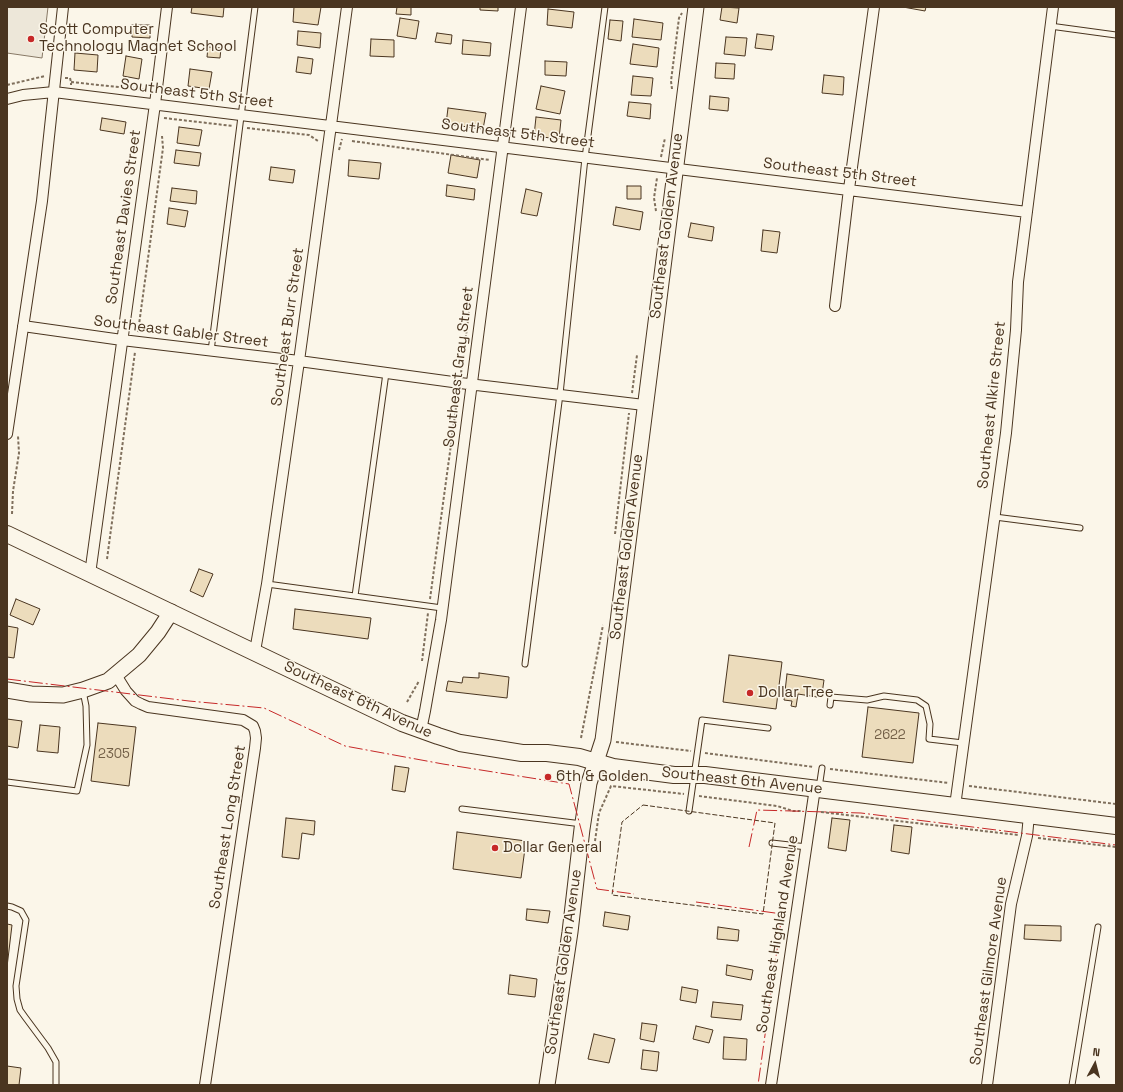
<!DOCTYPE html>
<html>
<head>
<meta charset="utf-8">
<style>
  body { margin:0 }
  #map { position:relative; width:1123px; height:1092px; overflow:hidden; background:#fbf6e9; font-family:"Space Grotesk",sans-serif }
  canvas { display:block }
  .frame { position:absolute; inset:0; border:8px solid #4a3520; pointer-events:none }
  .north { position:absolute; left:1075px; top:1044px; width:40px; height:40px; -webkit-text-stroke:3px #fbf6e9; paint-order:stroke; rotate:7deg; font-size:11px; font-weight:700; line-height:16px; text-align:center; color:#4a3520 }
  .north::after { content:''; display:block; margin:auto; width:14px; height:18px; background:#4a3520; clip-path:polygon(50% 0,100% 100%,50% 72%,0 100%) }
</style>
</head>
<body>
<div id="map">
<canvas width="1123" height="1092"></canvas>
<div class="frame"></div>
<div class="north">N</div>
</div>
<script>
const g = document.querySelector('canvas').getContext('2d');
g.lineJoin = 'round';
function paint(path, color) { g.fillStyle = color; g.fill(path, 'evenodd'); }
const shape = rows => new Path2D(rows.map(r => 'M' + r).join(''));
function trace(path, color, width, dash) { g.strokeStyle = color; g.lineWidth = width; g.lineCap = dash ? 'butt' : 'round'; g.setLineDash(dash || []); g.stroke(path); }
function write(font, color, halo, rows, align = 'center') {
  g.font = font + ' "Space Grotesk",sans-serif'; g.lineWidth = 3; g.setLineDash([]); g.textBaseline = 'middle'; g.strokeStyle = halo; g.fillStyle = color; for (const [text, x, y, turn = 0] of rows) {
    g.save(); g.translate(x, y); g.rotate((+turn || 0) * Math.PI / 180); g.textAlign = isNaN(turn) ? turn : align; if (halo) g.strokeText(text, 0, 0); g.fillText(text, 0, 0); g.restore();
  }
}
const parking = shape([
  [7,7,48,7,42,58,7,53,7,7]
]);
const building = shape([
  [192,7,224,7,223,17,191,13,192,7],
  [294,7,321,7,318,25,293,22,294,7],
  [397,7,411,7,411,15,396,14,397,7],
  [480,7,498,7,498,11,480,10,480,7],
  [722,7,739,8,737,23,720,20,722,7],
  [903,7,926,7,925,11,903,7],
  [548,9,574,12,572,28,547,25,548,9],
  [400,18,419,21,416,39,397,36,400,18],
  [634,19,663,23,661,40,632,37,634,19],
  [610,20,623,21,621,41,608,39,610,20],
  [132,25,150,25,150,38,132,37,132,25],
  [298,31,321,33,320,48,297,45,298,31],
  [437,33,452,35,451,44,435,42,437,33],
  [757,34,774,36,772,50,755,48,757,34],
  [726,37,747,38,745,56,724,54,726,37],
  [371,39,394,40,394,57,370,56,371,39],
  [463,40,491,43,490,56,462,54,463,40],
  [633,44,659,48,657,67,630,64,633,44],
  [208,47,221,48,220,58,207,57,208,47],
  [75,53,98,55,97,72,74,70,75,53],
  [126,56,142,59,139,79,123,76,126,56],
  [298,57,313,59,311,74,296,72,298,57],
  [545,61,567,62,566,76,545,75,545,61],
  [716,63,735,64,734,79,715,78,716,63],
  [190,69,212,72,209,89,188,86,190,69],
  [824,75,844,77,843,95,822,93,824,75],
  [633,76,653,78,651,96,631,95,633,76],
  [541,86,565,91,560,114,536,109,541,86],
  [710,96,729,98,728,111,709,109,710,96],
  [629,102,651,104,650,119,627,116,629,102],
  [448,108,486,113,483,129,446,124,448,108],
  [536,117,561,120,559,139,534,136,536,117],
  [102,118,126,122,124,134,100,130,102,118],
  [179,127,202,130,199,146,177,143,179,127],
  [176,150,201,153,199,166,174,163,176,150],
  [451,155,480,160,477,178,448,173,451,155],
  [349,160,381,163,379,179,348,176,349,160],
  [271,167,295,170,293,183,269,180,271,167],
  [447,185,475,189,474,200,446,196,447,185],
  [627,186,641,186,641,199,627,199,627,186],
  [172,188,197,191,196,204,170,201,172,188],
  [526,189,542,193,537,216,521,213,526,189],
  [616,207,643,212,640,230,613,225,616,207],
  [169,208,188,211,185,227,167,224,169,208],
  [691,223,714,227,712,241,688,237,691,223],
  [763,230,780,232,777,253,761,251,763,230],
  [199,569,213,574,203,597,190,591,199,569],
  [16,599,40,609,33,625,10,615,16,599],
  [295,609,371,618,368,639,293,629,295,609],
  [7,626,18,628,14,658,7,657,7,626],
  [729,655,782,662,776,709,723,702,729,655],
  [479,673,509,677,507,698,446,691,448,681,462,683,463,677,479,678,479,673],
  [787,674,824,680,822,694,817,693,817,697,798,694,796,707,791,706,792,701,784,700,787,674],
  [868,707,919,713,913,763,862,757,868,707],
  [7,719,22,721,18,748,7,746,7,719],
  [98,723,136,727,129,786,91,781,98,723],
  [40,725,60,727,58,753,37,751,40,725],
  [395,766,409,768,405,792,392,790,395,766],
  [286,818,315,821,314,835,302,833,299,859,282,857,286,818],
  [832,818,850,820,846,851,828,848,832,818],
  [894,825,912,827,909,854,891,851,894,825],
  [457,832,526,841,521,878,453,869,457,832],
  [527,909,550,911,548,923,526,920,527,909],
  [605,912,630,916,628,930,603,926,605,912],
  [7,924,12,925,7,967,7,924],
  [1025,925,1061,926,1061,941,1024,939,1025,925],
  [718,927,739,930,738,941,717,939,718,927],
  [727,965,753,970,751,980,726,975,727,965],
  [510,975,537,979,535,997,508,994,510,975],
  [682,987,698,990,696,1003,680,1000,682,987],
  [713,1002,743,1005,741,1020,711,1017,713,1002],
  [642,1023,657,1025,654,1042,640,1039,642,1023],
  [696,1026,713,1030,709,1043,693,1039,696,1026],
  [594,1034,615,1039,609,1063,588,1059,594,1034],
  [724,1037,747,1039,746,1060,723,1059,724,1037],
  [643,1050,659,1052,657,1071,641,1069,643,1050],
  [7,1066,21,1068,19,1085,7,1085,7,1066]
]);
const path = shape([
  [65,78,70,78,71,82,71,85],
  [71,82,146,90],
  [7,85,45,76],
  [672,89,671,81,679,18,682,13],
  [164,118,233,126],
  [247,128,309,135,318,141],
  [352,141,490,160],
  [339,150,342,139],
  [661,157,665,138],
  [656,211,654,198,657,178],
  [138,332,163,148,162,136],
  [461,373,469,312],
  [632,393,637,355],
  [12,514,13,491,19,453,18,436],
  [615,534,629,413],
  [107,559,135,352],
  [430,599,458,393],
  [422,661,428,613],
  [407,702,419,681],
  [581,738,603,625],
  [616,742,691,751],
  [705,753,814,767],
  [830,769,949,783],
  [969,786,1116,804],
  [699,796,777,806,793,811,801,811],
  [821,812,1018,835],
  [1038,838,1116,847],
  [595,841,599,813,611,786,684,794]
]);
const lane = shape([
  [1050,26,1116,35],
  [211,351,255,7],
  [995,517,1080,528],
  [267,584,442,608],
  [355,596,386,373],
  [525,664,560,394,585,158,605,7],
  [830,705,831,697,867,700,884,696,917,700,926,706,930,724,929,739,963,743],
  [7,782,77,791,87,745,86,706,83,691],
  [819,788,822,768],
  [462,809,582,824],
  [689,811,702,720,768,728],
  [772,843,807,847],
  [7,906,12,907,21,911,26,920,16,986,17,999,20,1010,25,1017,48,1048,56,1062,56,1085],
  [1072,1085,1098,927]
]);
const street = shape([
  [7,99,23,95,54,92,1027,212],
  [835,306,849,189,874,7],
  [23,326,122,340,299,361,460,383,644,405],
  [7,434,42,201,63,7],
  [90,574,155,104,167,7],
  [255,651,267,584,299,361,347,7],
  [116,675,126,691,135,701,141,704,148,707,243,720,253,726,255,731,256,738,255,748,205,1085],
  [421,730,425,711,441,620,521,7],
  [955,806,1006,433,1016,330,1018,282,1053,7],
  [771,1085,815,788],
  [987,1085,1011,904,1027,836,1029,815]
]);
const secondary = shape([
  [7,690,31,694,63,695,83,690,108,681,139,655,158,632,171,612],
  [547,1085,570,932,582,829,589,783,603,740,696,7]
]);
const primary = shape([
  [7,534,402,723,438,736,460,743,522,753,547,753,579,757,613,767,674,775,705,775,1116,826]
]);
const fence = shape([
  [643,805,775,823,763,914,612,895,622,822,643,805]
]);
const power = shape([
  [7,679,189,701,264,708,345,746,443,764,569,784,597,889,634,894],
  [749,847,757,810,861,813,1116,845],
  [696,902,782,914,758,1085]
]);
const markers = [
  [31,39,4,"#c62828"],
  [750,693,4,"#c62828"],
  [548,777,4,"#c62828"],
  [495,848,4,"#c62828"]
];
const numberNames = [
  ["2622",890,735],
  ["2305",114,754]
];
const poiNames = [
  ["Scott Computer",39,30],
  ["Technology Magnet School",39,47],
  ["Dollar Tree",758,693],
  ["6th & Golden",556,777],
  ["Dollar General",503,848]
];
const streetNames = [
  ["Southeast 5th Street",197,94,7],
  ["Southeast 5th Street",518,134,7],
  ["Southeast 5th Street",840,173,7],
  ["Southeast Davies Street",124,217,-82],
  ["Southeast Golden Avenue",667,226,-83],
  ["Southeast Burr Street",288,327,-82],
  ["Southeast Gabler Street",181,332,7],
  ["Southeast Gray Street",459,367,-83],
  ["Southeast Alkire Street",992,405,-84],
  ["Southeast Golden Avenue",627,547,-83],
  ["Southeast 6th Avenue",358,700,25],
  ["Southeast 6th Avenue",742,781,6],
  ["Southeast Long Street",228,827,-81],
  ["Southeast Highland Avenue",778,934,-81],
  ["Southeast Golden Avenue",564,962,-82],
  ["Southeast Gilmore Avenue",989,971,-82]
];
paint(parking, '#ede7d9');
trace(parking, '#887966', 1);
paint(building, '#ecdcbc');
trace(building, '#4a3520', 1);
trace(lane, '#4a3520', 7);
trace(street, '#4a3520', 12);
trace(secondary, '#4a3520', 17);
trace(primary, '#4a3520', 18);
trace(path, '#7f6f5c', 2, [3, 2]);
trace(lane, '#fbf6e9', 5);
trace(street, '#fbf6e9', 10);
trace(secondary, '#fbf6e9', 15);
trace(primary, '#fbf6e9', 16);
trace(fence, '#4a3520', 1, [5, 2]);
trace(power, '#c62828', 1, [14, 3, 2, 3]);
for (const [x, y, r, color] of markers) { const dot = new Path2D(); dot.arc(x, y, r, 0, 2 * Math.PI); g.fillStyle = color; g.fill(dot); trace(dot, '#fbf6e9', 1.5); }
write('13px', '#725f47', null, numberNames);
write('15px', '#4a3520', '#fbf6e9', poiNames, 'left');
write('15px', '#4a3520', '#fbf6e9', streetNames);
</script>
</body>
</html>
